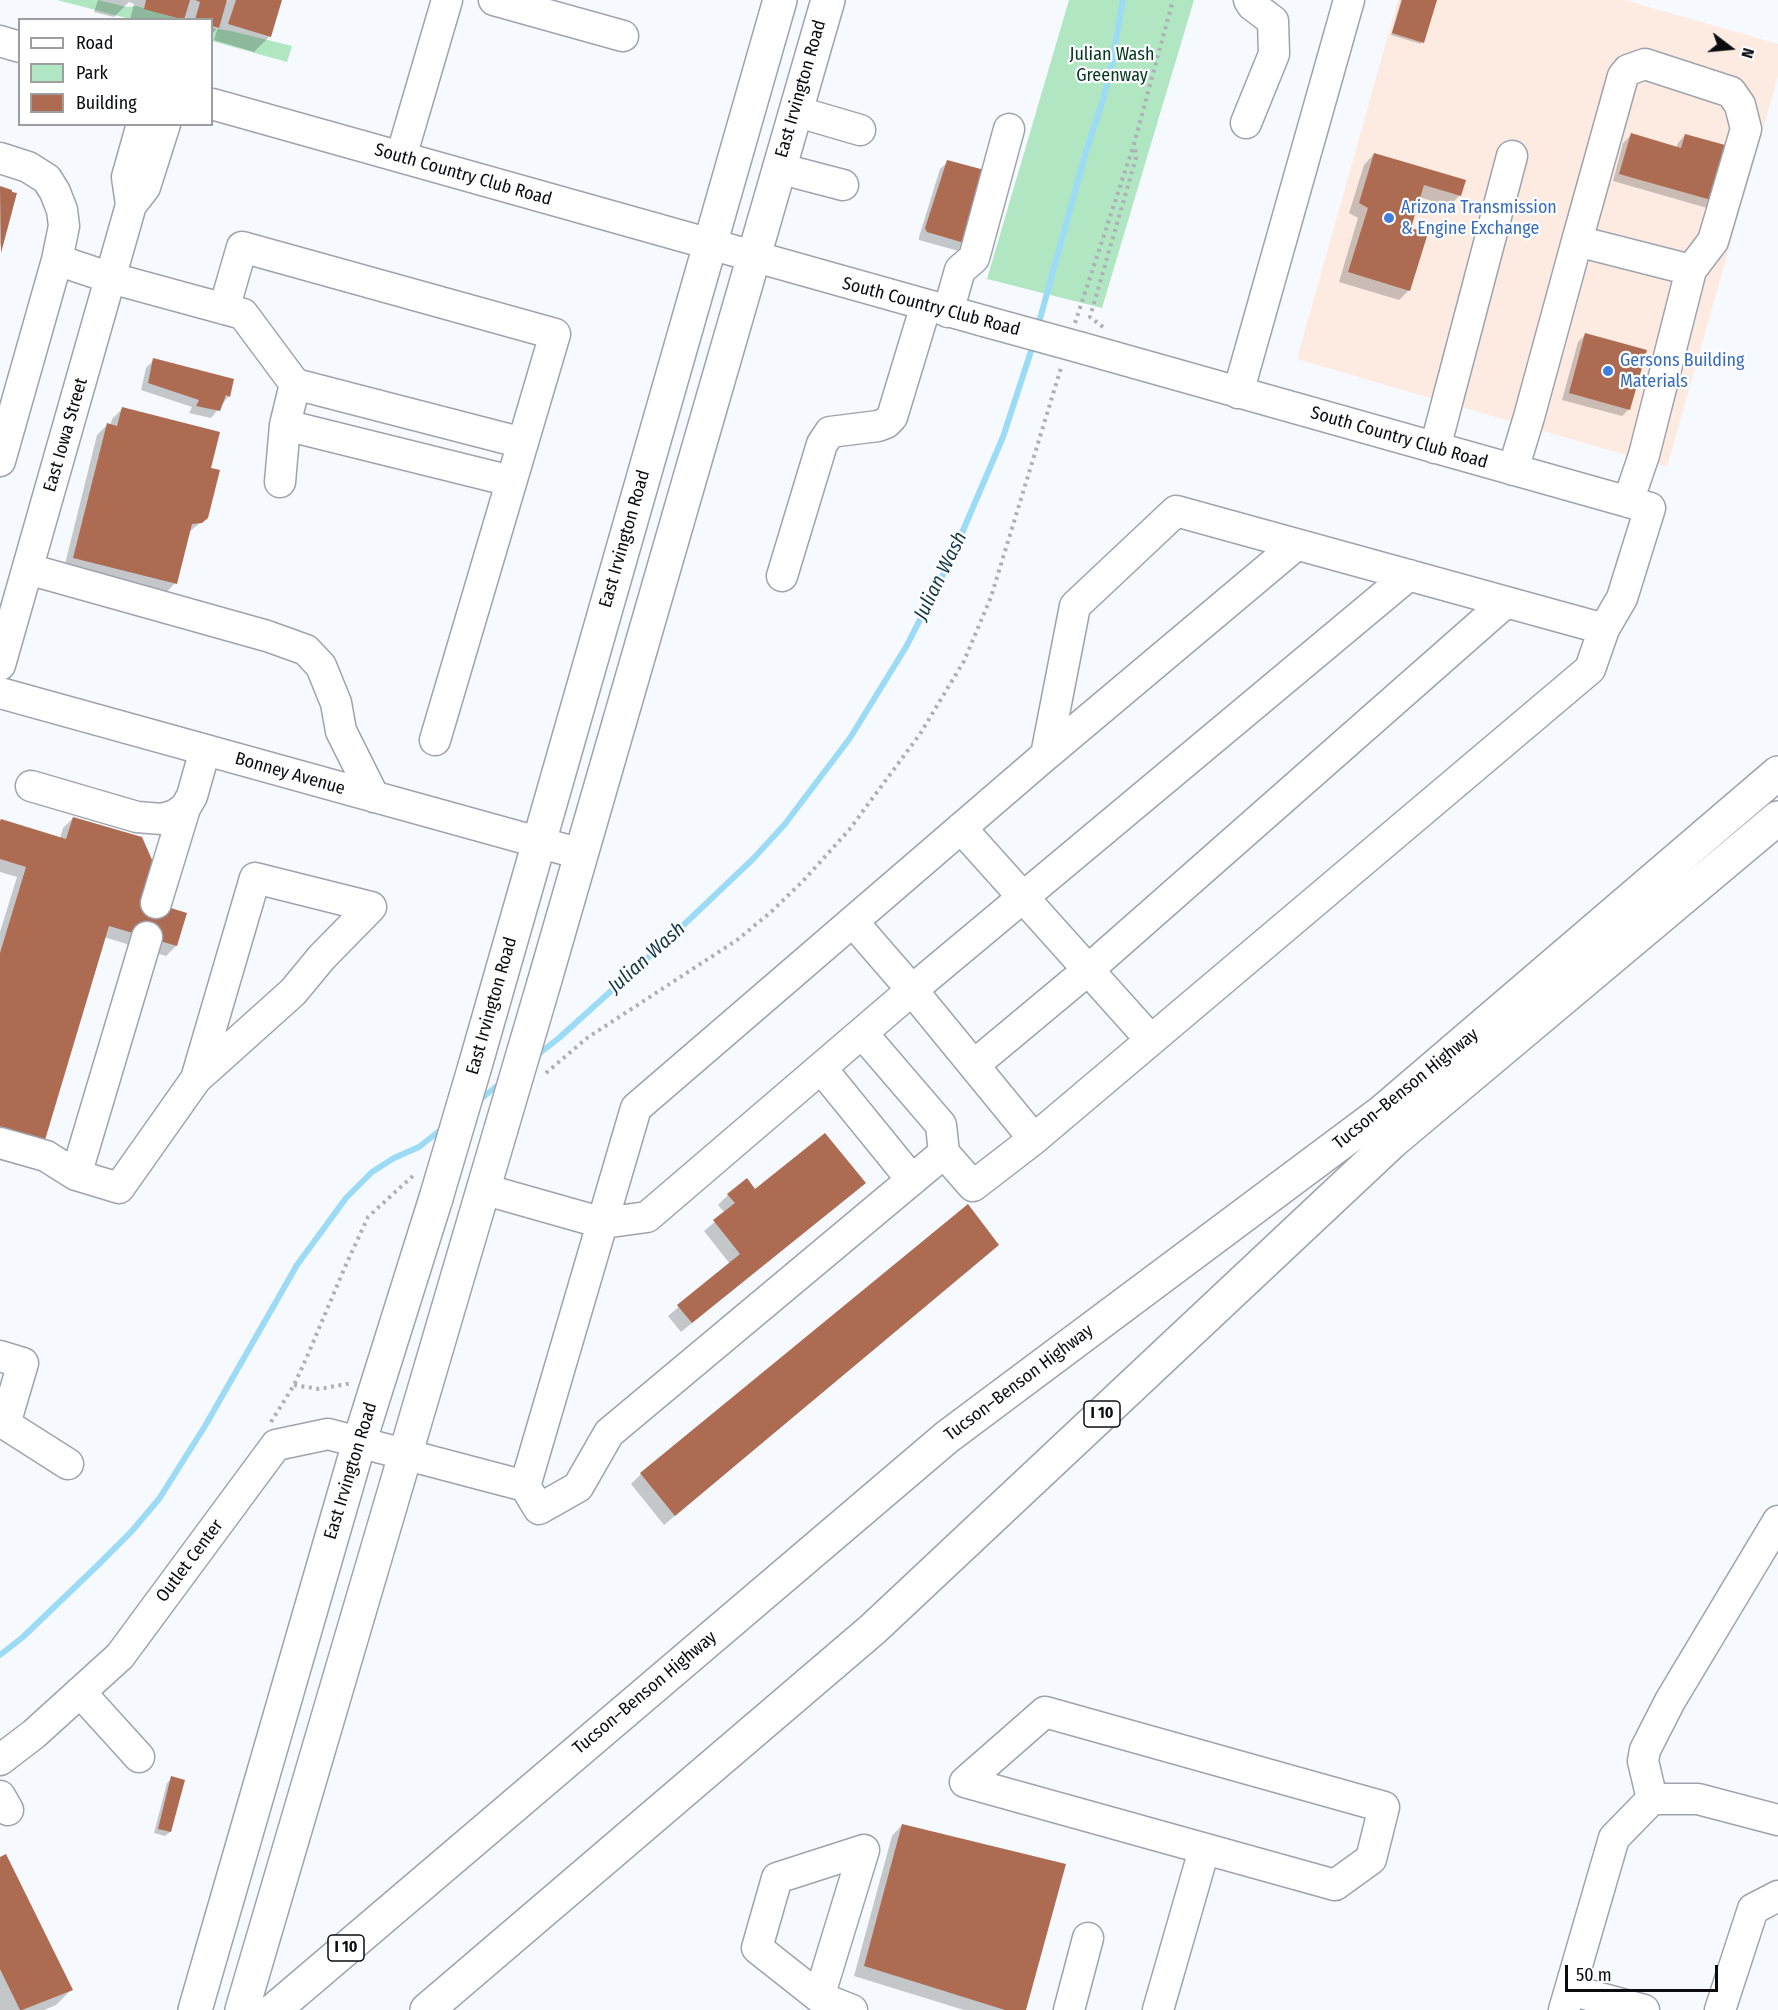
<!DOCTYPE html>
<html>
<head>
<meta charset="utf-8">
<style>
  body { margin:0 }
  #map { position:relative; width:1778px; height:2010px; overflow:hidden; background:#f6f9fd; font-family:"Fira Sans Condensed",sans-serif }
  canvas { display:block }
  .legend { position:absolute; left:18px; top:18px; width:195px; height:108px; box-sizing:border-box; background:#fff; border:2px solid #9d9e9f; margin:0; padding:8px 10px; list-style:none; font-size:18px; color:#0a0c10 }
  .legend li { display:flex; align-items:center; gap:12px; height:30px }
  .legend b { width:30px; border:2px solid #9d9e9f }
  .north { position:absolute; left:1700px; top:18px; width:60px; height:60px; -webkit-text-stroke:4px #fff; paint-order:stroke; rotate:106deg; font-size:16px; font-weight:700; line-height:24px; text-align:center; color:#0a0c10 }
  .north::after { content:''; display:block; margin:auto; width:21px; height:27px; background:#0a0c10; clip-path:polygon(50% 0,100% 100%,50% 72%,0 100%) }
  .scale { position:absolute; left:1565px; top:1965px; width:153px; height:27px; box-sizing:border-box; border:3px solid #0a0c10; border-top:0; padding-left:8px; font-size:18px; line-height:21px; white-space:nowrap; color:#0a0c10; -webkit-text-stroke:4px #fff; paint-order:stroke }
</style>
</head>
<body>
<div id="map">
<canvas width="1778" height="2010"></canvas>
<ul class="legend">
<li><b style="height:8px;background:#fff"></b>Road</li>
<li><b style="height:16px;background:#b1e6c2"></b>Park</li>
<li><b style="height:16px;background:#ad6b52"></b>Building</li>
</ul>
<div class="north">N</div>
<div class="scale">50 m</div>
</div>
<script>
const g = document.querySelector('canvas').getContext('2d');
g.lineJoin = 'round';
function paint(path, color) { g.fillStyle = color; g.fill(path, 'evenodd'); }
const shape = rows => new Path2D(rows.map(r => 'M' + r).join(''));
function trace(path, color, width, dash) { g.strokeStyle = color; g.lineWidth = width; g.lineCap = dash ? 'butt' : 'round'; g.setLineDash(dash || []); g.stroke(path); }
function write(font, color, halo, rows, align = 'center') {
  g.font = font + ' "Fira Sans Condensed",sans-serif'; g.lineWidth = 4.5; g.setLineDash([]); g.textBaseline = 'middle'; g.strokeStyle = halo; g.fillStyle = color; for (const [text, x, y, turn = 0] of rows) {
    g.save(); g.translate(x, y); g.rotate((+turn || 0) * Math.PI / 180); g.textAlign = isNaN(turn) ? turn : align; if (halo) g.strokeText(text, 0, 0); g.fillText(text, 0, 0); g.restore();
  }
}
const industrial = shape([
  [1398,0,1624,0,1778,44,1778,76,1667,467,1297,359]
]);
const green = shape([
  [57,0,98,0,127,7,137,6,178,19,130,19],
  [1069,0,1194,0,1102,308,987,279],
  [212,28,231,31,292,46,287,62,212,41]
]);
const shadow = shape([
  [98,0,226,0,225,3,228,0,281,0,270,36,254,52,214,40,218,27,212,34,212,20,185,20,186,16,183,20,130,20,134,4,129,2,114,17,94,12],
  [1401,0,1435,0,1421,44,1391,35],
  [1631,135,1676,148,1678,143,1685,135,1718,164,1714,210,1613,181,1623,143],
  [1374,154,1464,181,1459,196,1449,206,1419,197,1409,229,1409,290,1399,300,1339,282,1358,218,1349,213,1364,165],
  [948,162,990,173,962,252,919,240,919,237,940,169],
  [0,188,10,191,10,193,15,194,0,247],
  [1585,335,1629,409,1622,416,1562,400,1578,342],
  [154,360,229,396,211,418,189,413,192,407,141,390,146,368],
  [122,409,210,469,207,517,188,533,175,583,165,594,64,568,97,435,107,425,110,426,112,419],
  [73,818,176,946,166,956,104,937,44,1139,34,1149,0,1139,0,932,17,877,0,872,0,822,60,838,63,828],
  [755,1191,853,1193,681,1332,668,1316,730,1264,704,1231,725,1213,718,1205,728,1195],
  [997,1245,664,1525,631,1484,641,1474],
  [172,1778,170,1832,165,1836,154,1833,167,1783],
  [902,1825,1024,2010,964,2010,854,1976,892,1836],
  [0,1859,71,1990,56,2005,44,2010,0,2010]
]);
const stream = shape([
  [1038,326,1087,148,1103,100,1112,63,1123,0],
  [536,1056,559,1038,673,935,753,859,785,824,850,738,906,647,950,561,1003,437,1034,342],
  [477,1102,502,1082],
  [0,1655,23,1637,99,1564,131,1532,159,1499,205,1426,297,1265,346,1198,372,1172,394,1158,419,1147,443,1128]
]);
const building = shape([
  [146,0,190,0,184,20,144,9],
  [195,0,227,0,219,28,212,26,212,20,195,20,200,2],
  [236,0,282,0,271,37,228,24],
  [1402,0,1437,0,1424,43,1392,33],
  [1631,133,1681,148,1685,134,1725,145,1720,163,1733,167,1722,203,1619,174],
  [1374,153,1466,180,1461,196,1424,185,1411,228,1428,233,1410,291,1348,272,1368,208,1359,203],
  [947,160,992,172,971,245,927,232,925,228],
  [0,186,12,190,12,192,17,193,1,253],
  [1585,333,1647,350,1630,410,1569,393],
  [153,358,234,379,230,397,226,395,220,411,196,406,199,400,148,383],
  [122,407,220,432,211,468,220,470,208,518,202,523,192,524,177,584,73,558,107,423,117,426],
  [73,817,142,837,153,862,142,899,187,913,177,946,109,926,45,1140,0,1126,0,953,26,867,0,859,0,821,1,819,66,839],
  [825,1133,866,1183,692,1323,677,1305,740,1254,713,1220,735,1203,727,1194,747,1178,755,1189],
  [968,1204,999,1245,675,1516,640,1473],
  [171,1776,185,1780,171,1832,158,1829],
  [902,1824,1066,1864,1026,2010,1005,2010,864,1966],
  [6,1854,73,1990,22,2010,20,2010,0,1969,0,1857]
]);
const path = shape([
  [1075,323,1134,144,1173,0],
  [1103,327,1090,317,1136,158,1135,146],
  [546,1073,587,1038,737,940,771,912,803,881,849,830,920,734,964,661,991,597,1061,368],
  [294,1385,319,1389,352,1383],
  [271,1422,294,1385,306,1359,345,1267,368,1217,416,1173]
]);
const minor = shape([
  [494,0,623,36],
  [0,41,20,47],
  [212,104,984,321],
  [795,111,860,130],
  [1246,123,1274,54,1273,21,1252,5,1249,0],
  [142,124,127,177,131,205,145,187,165,124],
  [401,157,447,0],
  [0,158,28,167,47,179,55,192,62,210,64,226,57,260,0,461],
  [778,168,843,185],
  [1577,241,1623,76,1628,70,1645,64,1731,92,1740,105,1746,129,1713,241,1691,270],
  [57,260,111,278,243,314,295,384,523,443],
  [224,309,242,247,555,334,435,740],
  [948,312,960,270,974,258,1009,129],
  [1082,348,1650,508,1622,598,1604,629],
  [295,384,285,425,511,481],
  [1238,393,1349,0],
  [1435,448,1512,156],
  [1513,470,1529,417,1577,241,1691,270,1644,455,1628,502],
  [280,482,285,425],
  [28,569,267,636,306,650,321,666,336,703,341,731,374,797],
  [782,576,822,444,830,432,878,426,886,423,892,417,926,305],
  [0,665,131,205],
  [0,693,581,854],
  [1046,755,1296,545],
  [31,786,137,817,162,819,175,815,185,808,192,796,205,750],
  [961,828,1151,1040],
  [156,903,185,808],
  [147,937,76,1175,119,1188,196,1079,255,878,371,907,322,957,293,992,196,1079],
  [862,1033,941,1125,944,1153],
  [974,1065,1088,970,1506,602],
  [821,1068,912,1180],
  [1034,1139,912,990,1409,575],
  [0,1143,46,1156,76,1175],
  [483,1189,603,1223,647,1217,912,990,853,922],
  [0,1356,23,1363,5,1424,68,1464],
  [80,1692,139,1757],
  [1045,1712,1384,1807,1371,1859,1335,1885,965,1782,1045,1712],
  [0,1760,34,1734,120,1656,276,1445,328,1434,525,1486,539,1509,578,1487,609,1433,944,1153,973,1186,1034,1139,1590,669,1604,629,1176,511,1075,606,1046,755,636,1108,525,1486],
  [0,1796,8,1810],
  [1652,1799,1643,1761,1645,1750,1670,1701,1778,1521],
  [1652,1799,1698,1799,1778,1820],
  [1570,1990,1644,2010],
  [819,1997,757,1948,777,1878,864,1850],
  [852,2010,819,1997,864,1850],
  [1069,2010,1088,1938],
  [1158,2010,1204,1850],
  [1564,2010,1614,1838,1652,1799],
  [1720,2010,1753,1909,1778,1896]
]);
const major = shape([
  [544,983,828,0],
  [475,1066,780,0],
  [195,2010,359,1443,436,1198],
  [242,2010,501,1129]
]);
const highway = shape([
  [274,2010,947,1437,1382,1112,1778,773],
  [427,2010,873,1629,1393,1141,1778,818]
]);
const minorBridge = shape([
  [984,321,1082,348]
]);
const majorBridge = shape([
  [501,1129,544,983],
  [436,1198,475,1066]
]);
const markers = [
  [1389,218,6,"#3f7fe0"],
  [1608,371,6,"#3f7fe0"]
];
const shields = [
  [1102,1414,36],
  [346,1948,36]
];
const shieldNames = [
  ["I 10",1102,1414],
  ["I 10",346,1948]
];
const parkNames = [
  ["Julian Wash",1112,55],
  ["Greenway",1112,76]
];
const streetNames = [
  ["East Irvington Road",801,89,-74],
  ["South Country Club Road",463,175,16],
  ["South Country Club Road",931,307,15],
  ["East Iowa Street",66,435,-74],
  ["South Country Club Road",1399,438,16],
  ["East Irvington Road",625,539,-74],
  ["Bonney Avenue",290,774,16],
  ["East Irvington Road",492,1006,-74],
  ["Tucson–Benson Highway",1406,1089,-39],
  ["Tucson–Benson Highway",1019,1383,-37],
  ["East Irvington Road",351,1471,-73],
  ["Outlet Center",190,1561,-53],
  ["Tucson–Benson Highway",645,1693,-40]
];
const shopNames = [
  ["Arizona Transmission",1401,208],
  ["& Engine Exchange",1401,229],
  ["Gersons Building",1620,361],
  ["Materials",1620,382]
];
const waterNames = [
  ["Julian Wash",941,576,-64],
  ["Julian Wash",647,958,-42]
];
paint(industrial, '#fdebe1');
paint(green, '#b1e6c2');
paint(shadow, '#0003');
trace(stream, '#9cdbf6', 6);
paint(building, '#ad6b52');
trace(minor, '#9ea3ae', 33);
trace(major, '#9ea3ae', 36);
trace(highway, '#9ea3ae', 36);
trace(path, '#adb0b4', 4, [3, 4.5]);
trace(minor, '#fff', 30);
trace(major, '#fff', 33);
trace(highway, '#fff', 33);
trace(minorBridge, '#9ea3ae', 33, []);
trace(majorBridge, '#9ea3ae', 36, []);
trace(minorBridge, '#fff', 30);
trace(majorBridge, '#fff', 33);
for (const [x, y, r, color] of markers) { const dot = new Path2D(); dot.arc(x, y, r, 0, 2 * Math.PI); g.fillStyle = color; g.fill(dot); trace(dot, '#fff', 2); }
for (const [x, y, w] of shields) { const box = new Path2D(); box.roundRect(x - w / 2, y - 13, w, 26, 4.5); g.fillStyle = '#fff'; g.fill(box); trace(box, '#0a0c10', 1.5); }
write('bold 16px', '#0a0c10', null, shieldNames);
write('18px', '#01391d', '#fff', parkNames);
write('18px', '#0a0c10', '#fff', streetNames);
write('18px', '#366cbe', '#fff', shopNames, 'left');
write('italic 20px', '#153a49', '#fff', waterNames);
</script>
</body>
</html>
